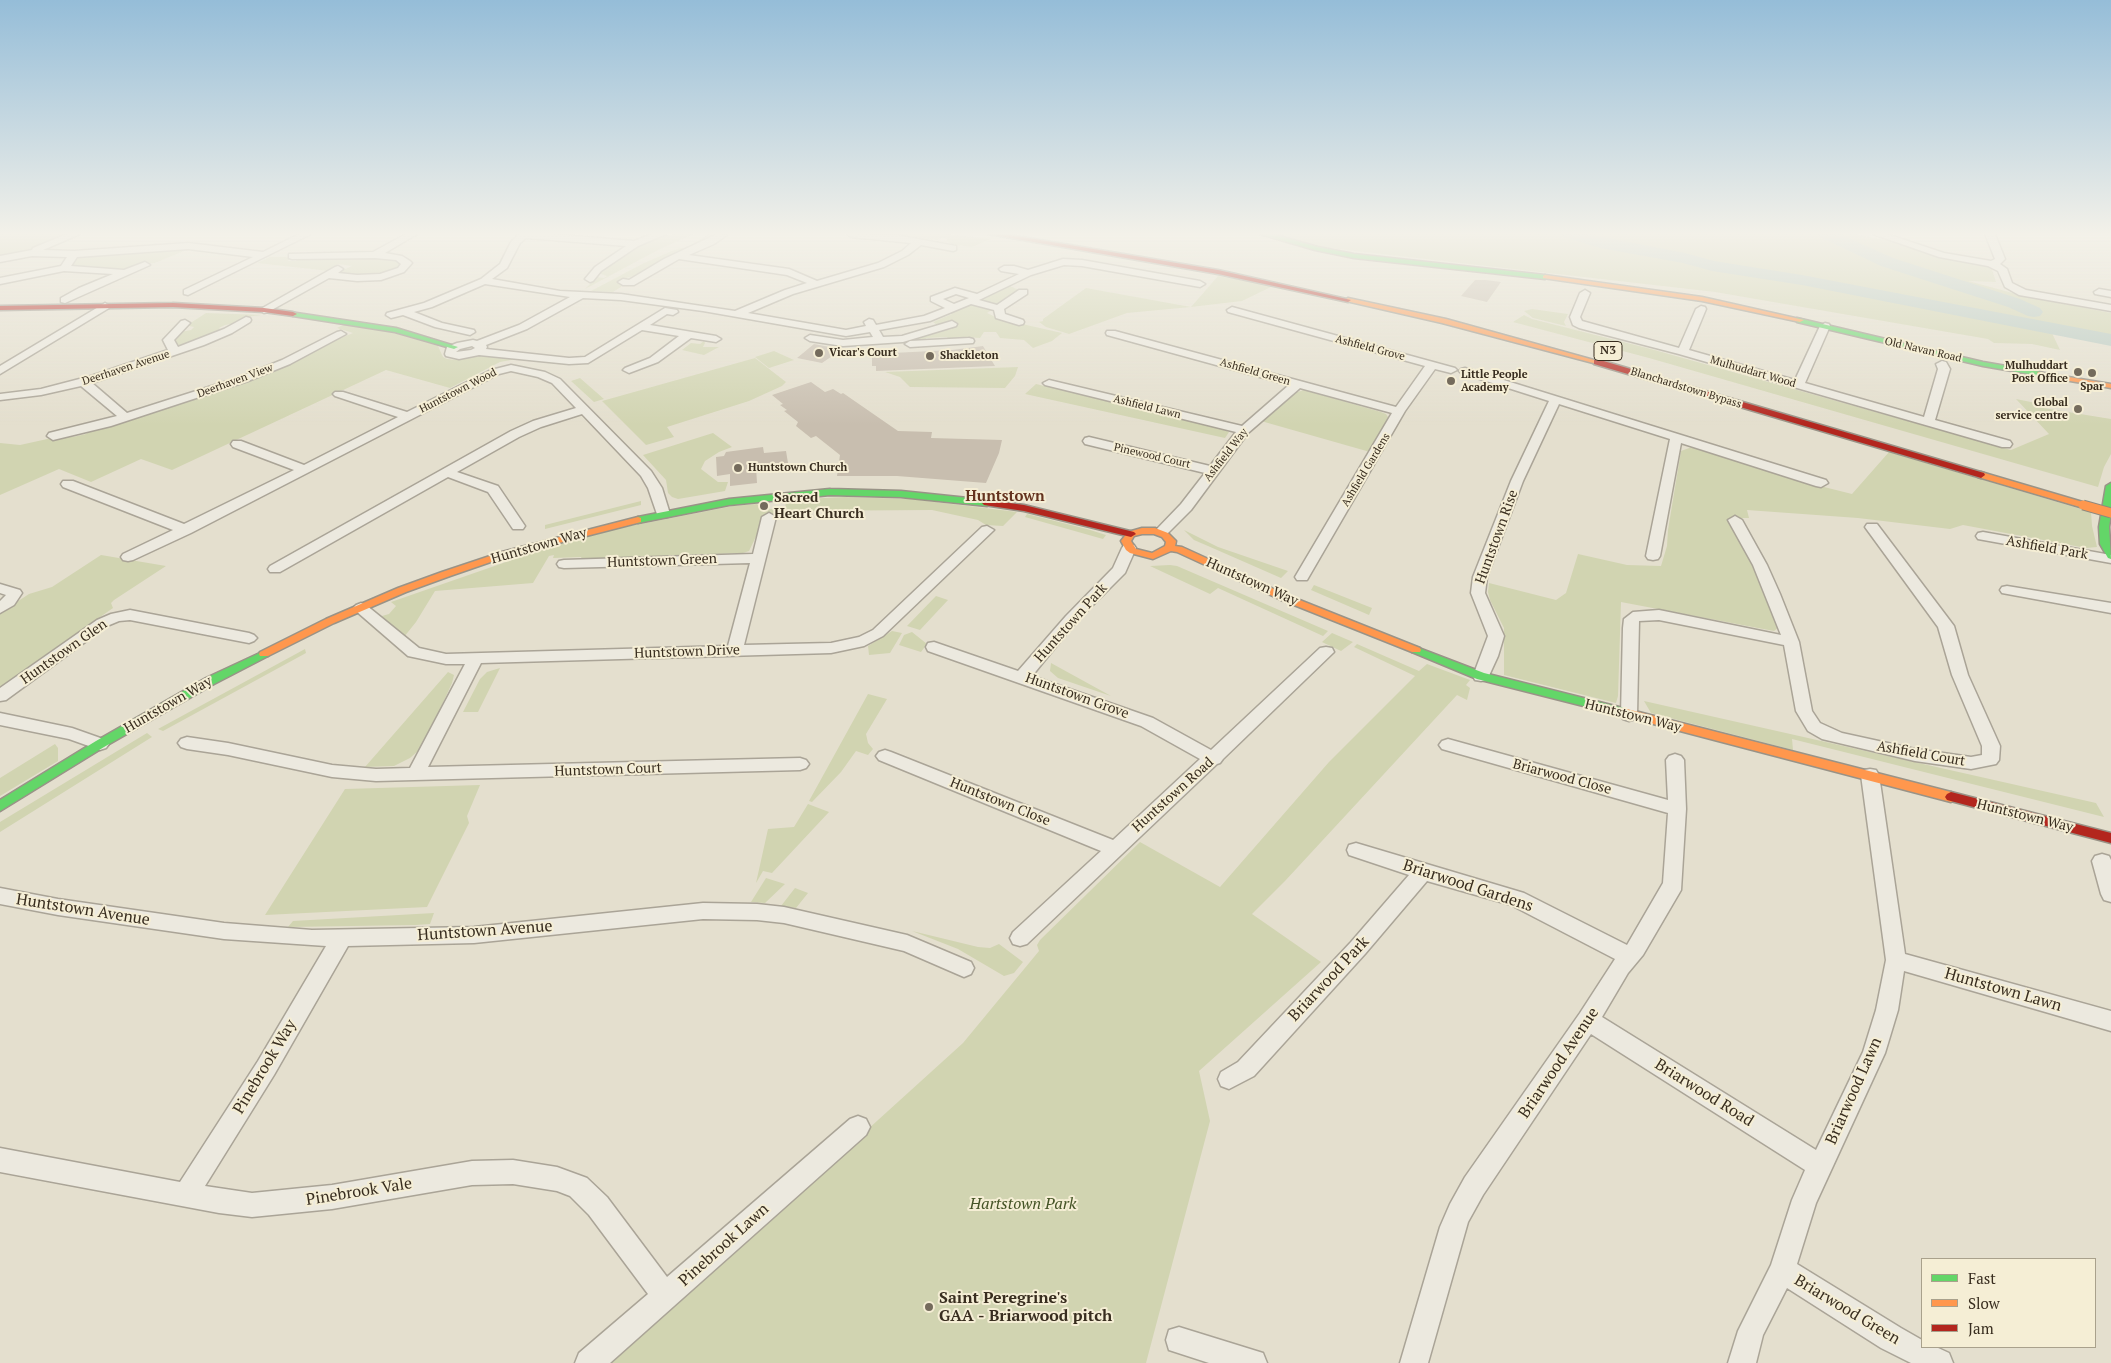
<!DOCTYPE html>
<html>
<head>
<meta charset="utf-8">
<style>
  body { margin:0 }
  #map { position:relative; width:2111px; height:1363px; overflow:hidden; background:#e4dfce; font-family:"PT Serif",serif }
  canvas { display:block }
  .legend { position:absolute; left:1921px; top:1258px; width:175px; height:90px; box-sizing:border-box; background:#f5eed5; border:1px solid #a9a18c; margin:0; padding:6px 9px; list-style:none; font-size:15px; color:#382d1f }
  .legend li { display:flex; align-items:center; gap:10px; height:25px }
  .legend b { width:25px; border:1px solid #a9a18c }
</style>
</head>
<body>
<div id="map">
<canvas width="2111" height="1363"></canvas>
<ul class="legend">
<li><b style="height:6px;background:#63d668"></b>Fast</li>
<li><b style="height:6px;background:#ff974d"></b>Slow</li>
<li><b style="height:6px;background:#b3261e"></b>Jam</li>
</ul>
</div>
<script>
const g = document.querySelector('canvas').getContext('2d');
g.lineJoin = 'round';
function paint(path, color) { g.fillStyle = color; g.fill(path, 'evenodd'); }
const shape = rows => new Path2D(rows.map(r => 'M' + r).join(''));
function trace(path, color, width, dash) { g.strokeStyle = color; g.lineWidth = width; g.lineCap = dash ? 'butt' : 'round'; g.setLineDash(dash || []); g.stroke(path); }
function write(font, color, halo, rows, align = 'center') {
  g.font = font + ' "PT Serif",serif'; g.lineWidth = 4; g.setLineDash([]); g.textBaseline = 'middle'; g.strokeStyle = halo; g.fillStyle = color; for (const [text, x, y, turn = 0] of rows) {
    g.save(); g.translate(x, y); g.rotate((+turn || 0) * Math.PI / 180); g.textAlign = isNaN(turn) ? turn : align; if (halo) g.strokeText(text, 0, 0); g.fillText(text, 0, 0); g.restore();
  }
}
const green = shape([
  [0,234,69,234,29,250,0,257],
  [676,234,694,234,660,249,585,289,597,277,604,278,607,276,598,273,630,250,662,236],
  [709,234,713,237,695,247,663,260,634,276,626,278,620,284,624,285,613,292,591,291,644,263,674,250,689,246],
  [885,234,947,234,991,239,972,247,955,245,947,242,947,239,941,238,938,240],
  [1268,234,1856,234,1895,242,1928,253,1986,265,1992,269,1996,282,1968,281,2024,296,2111,313,2111,336,2043,323,2051,331,2060,350,2032,344,1994,343,1988,339,1715,292,1320,247],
  [189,249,155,263,143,264,127,270,71,267,70,263,79,257],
  [358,256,398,260,402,264,397,269,371,277,339,274,338,272,352,266,338,264,329,271,257,263,270,257,286,257,290,258,288,261,295,261,304,258],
  [1218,276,1273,286,1242,301,1191,307,1127,313,1069,334,1046,327,1039,322,1043,321,1043,319,1086,288,1191,307],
  [1010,286,1021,291,987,313,1000,319,1062,333,1052,341,1033,348,1024,340,1000,338,996,332,984,332,980,338,964,337,948,340,947,337,926,338,925,341,914,339,914,337,951,329,958,323,952,320,937,325,933,322,952,314,946,313],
  [1532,309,1568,314,1564,322,1566,326,1533,318,1524,311],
  [206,313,262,315,245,317,237,323,225,325,219,328,223,330,182,347,177,346,173,340,180,332,191,330,194,327,189,326,189,324],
  [1524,315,1532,319,1651,349,2011,450,2049,434,2016,399,2036,403,2037,407,2111,419,2111,454,2104,467,2098,487,1649,358,1513,322],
  [345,324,391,332,438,346,443,357,447,359,458,360,485,355,517,359,500,362,450,388,386,370,172,470,141,459,91,482,59,469,0,495,0,443,20,445,61,436,73,437,86,434,90,430,166,407,353,333,337,328],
  [704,341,705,343,703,347,719,347,704,355,682,350,691,343,700,344],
  [774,351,794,360,769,368,755,357],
  [755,358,786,382,782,386,749,401,667,427,674,437,646,445,602,401],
  [1018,367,1015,376,1005,388,910,387,900,377,885,372],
  [580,378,604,399,594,402,571,381],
  [1036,384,1211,425,1229,432,1225,438,1025,394],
  [1304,390,1381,412,1386,414,1390,420,1370,452,1261,421,1294,393],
  [713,433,732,447,719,452,705,461,701,469,718,482,728,482,725,491,678,499,672,497,668,493,666,480,643,455],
  [1692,447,1700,447,1812,484,1852,494,1889,452,2091,512,2092,526,2097,547,2086,548,2070,545,1963,525,1950,529,1858,518,1747,510,1749,518,1733,518,1776,616,1778,628,1774,631,1621,602,1618,696,1616,703,1504,675,1504,628,1490,600,1488,592,1489,583,1556,600,1566,593,1578,554,1627,565,1661,566,1667,546,1668,530,1681,451],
  [844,497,911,499,1017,512,1003,526,986,525,978,520,932,510,785,511,786,500],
  [641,501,641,505,545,529,545,525],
  [757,504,762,510,782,508,780,515,766,516,749,551,743,553,582,559,581,557,553,558,554,555,549,556,533,583,435,591,416,622,404,637,393,629,382,616,389,614,396,606,391,602,529,554,605,531,733,506],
  [1027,514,1087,529,1106,535,1103,539,1025,517],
  [1184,530,1218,547,1288,571,1281,578,1208,546,1194,540],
  [101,555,166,566,114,600,111,603,113,608,0,687,0,613,29,594,52,587],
  [1170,565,1177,566,1328,631,1323,636,1218,588,1210,594,1150,566],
  [1314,585,1372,608,1369,615,1311,590],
  [936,596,948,600,920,630,907,626],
  [892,631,902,633,890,653,869,655,868,646],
  [912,632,927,644,921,652,899,645,904,635],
  [1332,633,1353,642,1341,651,1322,642],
  [1357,644,1419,671,1427,664,1470,680,1466,685,1470,688,1467,700,1457,695,1285,881,1252,914,1321,962,1199,1071,1210,1121,1146,1363,610,1363,963,1043,1039,951,1037,945,1040,940,1140,842,1220,887,1329,762,1415,676,1354,647],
  [305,649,306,653,163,731,158,729],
  [1051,663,1111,696,1058,678,1050,671],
  [500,668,478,712,463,712,480,679,487,672],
  [448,672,454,675,452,683,428,736,418,751,410,758,394,766,365,767],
  [868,694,887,699,866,734,868,743,873,749,868,755,856,751,841,772,812,802,809,801],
  [1644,701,2096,803,2104,817,1792,739,1793,750,1651,713],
  [147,733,152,737,0,832,0,822],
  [55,744,58,748,58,761,0,796,0,778],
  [480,785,467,816,469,823,427,907,265,915,345,789],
  [808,804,829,812,772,873,763,871,756,883,768,829,794,827],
  [766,878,785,884,765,903,751,902],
  [795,888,808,893,796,908,781,906],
  [434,913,430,924,416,925,288,927,293,921],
  [912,931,978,947,990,948,999,944,1023,962,1014,973,1004,976,958,949]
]);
const river = shape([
  [1562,234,1588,234,1685,253,1714,261,1802,275,2111,334,2111,346,1802,285,1712,271,1683,263,1600,248,1564,237,1562,234],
  [1818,234,1840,234,1893,258,2020,299,2040,308,2043,312,2040,316,2034,317,2028,316,2008,307,1881,266,1820,237,1818,234]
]);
const building = shape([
  [1475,280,1486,280,1501,282,1487,302,1461,296],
  [814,344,835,348,841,350,822,363,797,358],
  [983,346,995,366,876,371,876,366,872,366,872,354,952,350],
  [811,382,825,392,833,389,841,394,843,393,898,431,932,432,931,438,1002,440,999,453,986,483,897,476,837,476,840,455,816,436,811,438,796,426,798,422,784,411,787,410,780,405,783,404,772,395],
  [763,447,764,453,786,451,788,463,756,467,757,483,730,486,730,474,717,476,716,457,724,456,726,452]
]);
const street = shape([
  [67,234,80,234,43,250,74,251,188,243,263,252,299,234,311,234,188,295,184,294,184,290,253,257,188,249,77,257,71,266,124,270,145,262,150,265,65,303,61,302,61,298,79,288,113,274,64,271,0,284,0,278,61,266,67,257,32,256,0,262,0,256,32,250,33,248,67,234],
  [406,234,417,234,385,253,402,256,410,261,412,263,404,272,381,280,357,281,329,278,268,312,264,313,259,310,335,267,338,266,343,269,338,273,357,275,380,274,398,268,401,264,396,260,375,258,292,259,289,258,289,254,373,252,406,234],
  [519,234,551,234,634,241,652,234,666,234,638,246,601,271,593,281,590,282,585,279,595,267,626,246,526,238,520,243,507,268,492,279,560,291,621,294,735,311,785,290,807,283,787,275,679,259,634,285,623,285,618,282,623,279,629,280,664,259,717,234,727,235,714,244,689,255,789,269,817,281,878,263,902,251,911,243,851,237,847,234,896,235,956,246,956,250,953,251,921,245,908,255,884,267,793,294,748,313,846,330,866,326,864,322,869,319,873,320,876,325,924,316,945,308,931,301,931,297,955,288,977,294,1019,274,1001,271,999,269,1004,266,1014,266,1028,270,1063,259,1082,260,1200,281,1205,284,1200,287,1082,266,1064,265,1031,275,979,300,997,305,1019,290,1027,290,1027,294,1004,309,1005,314,1023,320,1024,322,1023,324,1019,325,996,318,994,310,971,304,930,321,879,330,883,337,902,336,952,321,957,324,956,326,903,342,843,346,810,341,805,338,810,335,843,340,873,337,870,332,846,336,703,311,621,300,583,298,527,329,486,345,487,347,486,349,569,358,585,357,665,308,677,310,678,312,673,315,667,314,650,325,716,336,721,339,716,342,691,338,658,362,629,373,623,370,625,368,650,358,679,336,642,330,588,363,569,364,479,355,459,359,446,356,445,354,447,347,457,343,473,340,477,341,519,325,570,297,485,284,432,307,414,312,442,323,474,330,475,332,470,335,435,327,403,315,391,318,386,315,387,313,424,303,481,279,500,264,511,242,519,234],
  [956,294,969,298,954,304,943,299,956,294],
  [472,346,475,348,471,350,456,352,460,349,472,346],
  [1873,234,1887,234,1944,253,1991,261,1995,259,1985,234,1995,234,2005,259,2000,264,2007,269,2012,283,2026,290,2111,305,2111,311,2019,295,2005,287,1998,271,1988,266,1939,257,1873,234],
  [2099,289,2111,291,2111,297,2095,294,2094,292,2099,289],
  [1585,290,1590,293,1580,317,1582,321,1679,348,1696,309,1701,306,1705,307,1706,309,1689,350,1795,380,1820,326,1825,323,1829,324,1830,326,1805,383,1924,417,1938,369,1936,364,1942,361,1946,362,1950,369,1935,420,2010,441,2012,444,2010,447,2002,447,1679,354,1579,328,1573,325,1570,317,1580,293,1585,290],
  [105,303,110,306,109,308,0,374,0,366,105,303],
  [1232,307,1455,368,1457,370,1451,373,1435,369,1405,411,1307,580,1297,580,1295,577,1392,413,1300,388,1248,433,1191,510,1166,535,1161,536,1154,532,1181,504,1205,473,1085,444,1083,441,1085,438,1089,437,1210,466,1236,432,1045,385,1043,383,1049,380,1242,426,1289,385,1107,335,1106,333,1107,331,1115,331,1396,407,1425,366,1228,312,1227,310,1232,307],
  [246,317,250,318,251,320,250,322,232,333,204,345,92,383,127,413,240,377,282,360,337,332,341,331,346,334,290,364,248,381,111,426,53,440,47,436,49,433,117,416,81,386,41,395,0,400,0,394,41,389,91,376,168,350,163,340,181,321,185,320,190,323,174,340,178,347,224,329,246,317],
  [969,338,973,339,974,341,973,343,910,347,905,344,910,341,969,338],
  [511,365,545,372,560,379,651,471,662,488,670,514,668,517,658,517,648,488,641,476,582,414,541,427,519,437,457,472,498,486,525,526,523,529,513,529,488,492,448,477,280,572,270,572,268,569,270,566,511,431,533,421,576,408,552,383,538,377,511,371,499,374,191,533,133,560,128,561,123,560,121,557,123,554,173,530,63,487,61,484,63,481,73,481,184,524,294,470,233,447,231,444,233,441,241,441,304,465,398,417,335,396,333,394,335,392,343,392,407,412,491,370,511,365],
  [1465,368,1826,480,1828,483,1821,487,1816,486,1681,443,1660,556,1658,559,1653,560,1648,559,1646,556,1670,439,1559,404,1523,481,1487,577,1485,593,1504,636,1498,656,1487,680,1481,681,1475,680,1473,676,1488,636,1471,593,1473,577,1511,481,1549,401,1461,373,1459,371,1461,369,1465,368],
  [769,513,776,517,744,645,831,643,859,637,873,630,982,527,987,526,994,530,883,636,864,646,831,653,481,663,428,767,800,758,806,760,809,764,806,768,800,770,376,781,332,777,228,755,187,749,181,747,178,743,181,739,187,737,228,743,332,765,376,769,410,768,465,664,446,664,408,656,356,611,353,608,356,605,361,603,366,605,419,648,446,654,728,646,750,563,564,568,559,567,557,564,559,561,564,560,753,554,762,517,769,513],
  [1735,516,1742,520,1767,565,1780,594,1799,642,1812,711,1820,723,1842,733,1915,749,1971,757,1982,755,1982,746,1952,675,1938,627,1865,527,1867,524,1877,524,1954,626,1968,675,2000,746,1999,760,1996,764,1971,769,1915,761,1822,739,1808,731,1796,711,1784,645,1659,620,1639,621,1637,715,1635,719,1629,721,1623,719,1621,715,1623,628,1624,619,1633,612,1659,610,1781,635,1753,565,1728,520,1735,516],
  [1983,532,2111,555,2111,563,1978,539,1976,536,1978,533,1983,532],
  [1129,544,1134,545,1136,548,1125,573,1076,622,1032,676,1153,718,1211,750,1320,648,1326,647,1332,648,1334,652,1223,759,1220,763,1217,764,1027,944,1020,946,1013,944,1010,938,1013,932,1101,851,879,760,876,756,879,752,885,750,891,752,1113,840,1200,759,1141,726,928,651,926,647,928,643,934,642,1018,671,1066,616,1113,568,1122,548,1124,545,1129,544],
  [0,584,20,590,22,593,14,605,0,613,0,601,6,595,0,593,0,584],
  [2007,586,2111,603,2111,613,2002,593,2000,590,2002,587,2007,586],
  [130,610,249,633,254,635,257,638,254,641,249,643,130,620,119,621,107,626,6,700,0,701,0,688,97,620,111,614,130,610],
  [0,713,72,728,106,740,109,744,106,748,100,750,69,739,0,725,0,713],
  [1448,739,1668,800,1666,760,1669,756,1675,754,1681,756,1684,760,1686,809,1681,890,1643,955,1628,973,1602,1017,1816,1150,1863,1052,1876,1010,1886,960,1861,775,1864,770,1870,769,1876,770,1879,775,1905,954,2111,1011,2111,1031,1904,971,1898,1010,1885,1053,1816,1203,1797,1264,1901,1328,1922,1340,1922,1347,1936,1347,1949,1353,1953,1363,1911,1363,1881,1348,1787,1288,1763,1335,1756,1363,1728,1363,1738,1331,1771,1265,1792,1200,1805,1170,1591,1034,1483,1195,1468,1222,1428,1363,1400,1363,1440,1227,1450,1204,1465,1177,1580,1013,1615,959,1511,905,1427,881,1365,954,1254,1076,1229,1089,1221,1086,1218,1079,1221,1072,1238,1062,1351,942,1409,875,1349,855,1347,850,1349,845,1356,843,1524,893,1627,945,1663,883,1668,813,1442,749,1439,745,1442,741,1448,739],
  [2102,854,2109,856,2111,860,2111,902,2104,900,2101,894,2092,861,2095,856,2102,854],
  [0,888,58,899,224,923,312,930,474,927,703,903,757,904,784,907,907,935,971,962,974,968,971,974,964,977,904,951,784,923,757,920,703,919,474,943,348,946,274,1075,205,1186,252,1193,332,1185,472,1161,513,1160,557,1167,587,1178,607,1197,667,1277,850,1119,858,1116,866,1119,870,1127,866,1135,610,1363,575,1363,579,1353,648,1294,589,1215,570,1196,557,1191,513,1184,472,1185,332,1209,252,1217,219,1213,0,1172,0,1148,180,1182,258,1061,326,946,224,939,58,915,0,904,0,888],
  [1179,1327,1263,1353,1267,1363,1209,1363,1169,1350,1166,1340,1169,1330,1179,1327]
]);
const fast = shape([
  [1260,234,1272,234,1318,247,1354,254,1545,275,1548,277,1545,279,1354,258,1315,250,1260,234],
  [290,312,396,328,458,347,454,349,395,332,293,316,289,314,290,312],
  [1797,318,1983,362,2041,372,2045,374,2041,376,1983,366,1797,322,1797,318],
  [2111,483,2111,513,2109,527,2111,559,2108,558,2100,544,2099,527,2106,486,2111,483],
  [830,489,901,491,987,500,992,503,987,506,901,497,830,495,729,505,638,523,633,520,638,517,729,499,830,489],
  [1416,647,1484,673,1623,708,1629,712,1623,716,1477,679,1412,652,1411,650,1412,648,1416,647],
  [264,651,269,654,268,656,214,684,104,747,0,811,0,800,96,741,206,678,264,651]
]);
const slow = shape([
  [1545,275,1702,297,1804,320,1800,322,1702,301,1543,278,1543,276,1545,275],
  [1348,298,1446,319,1601,362,1597,364,1442,323,1346,301,1345,300,1348,298],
  [2038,372,2111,384,2111,388,2041,376,2037,374,2038,372],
  [1981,472,2086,503,2088,505,2086,507,2080,507,1978,477,1978,473,1981,472],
  [638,517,641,518,641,522,508,556,450,576,406,592,334,623,268,656,260,656,259,654,260,652,326,619,398,588,442,572,502,552,638,517],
  [1142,528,1155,528,1168,533,1176,541,1175,546,1182,547,1287,595,1420,648,1421,650,1420,652,1412,652,1279,599,1177,552,1171,551,1153,559,1130,553,1126,550,1121,541,1128,532,1142,528],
  [1142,534,1154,534,1162,537,1166,542,1165,546,1152,553,1136,549,1131,541,1134,536,1142,534],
  [1623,708,1951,792,1955,794,1957,797,1955,800,1951,802,1619,715,1617,712,1619,709,1623,708]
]);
const jam = shape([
  [988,234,1005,234,1218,270,1351,300,1348,302,1218,274,988,234],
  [173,303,264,308,293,312,297,314,293,316,264,312,173,307,0,310,0,306,173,303],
  [1594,360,1600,360,1984,473,1985,475,1981,478,1978,477,1594,364,1594,360],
  [987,500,1024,505,1134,532,1136,534,1131,537,1024,511,984,505,982,503,987,500],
  [1951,792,2111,833,2111,843,1947,800,1945,797,1947,794,1951,792]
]);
const slowBridge = shape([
  [2083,505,2111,513]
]);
const markers = [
  [819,353,5,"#746b5c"],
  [930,356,5,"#746b5c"],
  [2078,372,5,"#746b5c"],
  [2092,373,5,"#746b5c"],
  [1451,381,5,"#746b5c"],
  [2078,409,5,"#746b5c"],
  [738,468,5,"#746b5c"],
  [764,506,5,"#746b5c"],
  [929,1307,5,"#746b5c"]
];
const farStreetnames = [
  ["Ashfield Grove",1370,348,15],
  ["Old Navan Road",1923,350,13],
  ["Deerhaven Avenue",126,368,-18],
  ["Ashfield Green",1255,372,16],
  ["Mulhuddart Wood",1753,372,16],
  ["Deerhaven View",235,381,-20],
  ["Blanchardstown Bypass",1686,388,17],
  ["Huntstown Wood",458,391,-27],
  ["Ashfield Lawn",1147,407,14],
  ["Ashfield Way",1226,455,-52],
  ["Pinewood Court",1152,456,13],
  ["Ashfield Gardens",1366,470,-59]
];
const farPoinames = [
  ["Vicar's Court",829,353],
  ["Shackleton",940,356],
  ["Mulhuddart",2068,366,"right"],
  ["Post Office",2068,379,"right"],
  ["Little People",1461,375],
  ["Academy",1461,388],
  ["Spar",2092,387,"center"],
  ["Global",2068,403,"right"],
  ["service centre",2068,416,"right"],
  ["Huntstown Church",748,468]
];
const shields = [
  [1608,351,28]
];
const shieldNames = [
  ["N3",1608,351]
];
const poiNames = [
  ["Sacred",774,498],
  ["Heart Church",774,514]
];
const streetNames = [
  ["Huntstown Rise",1497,537,-70],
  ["Huntstown Way",539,546,-16],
  ["Ashfield Park",2047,548,10],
  ["Huntstown Green",662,561,-2],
  ["Huntstown Way",1252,582,24],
  ["Huntstown Park",1071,623,-48],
  ["Huntstown Glen",64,652,-35],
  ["Huntstown Drive",687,652,-2],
  ["Huntstown Grove",1077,696,20],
  ["Huntstown Way",168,705,-30],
  ["Huntstown Way",1633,716,14],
  ["Ashfield Court",1921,754,10],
  ["Huntstown Court",608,770,-2],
  ["Briarwood Close",1562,777,15],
  ["Huntstown Road",1173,795,-42],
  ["Huntstown Close",1000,802,22],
  ["Huntstown Way",2025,816,14]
];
const neighbourhoodNames = [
  ["Huntstown",1005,497]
];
const nearStreetnames = [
  ["Briarwood Gardens",1468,886,18],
  ["Huntstown Avenue",83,910,9],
  ["Huntstown Avenue",485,931,-4],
  ["Briarwood Park",1329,979,-47],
  ["Huntstown Lawn",2003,990,16],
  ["Briarwood Avenue",1559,1063,-56],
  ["Pinebrook Way",265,1067,-59],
  ["Briarwood Lawn",1854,1091,-66],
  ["Briarwood Road",1704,1093,32],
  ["Pinebrook Vale",359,1192,-9],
  ["Pinebrook Lawn",724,1245,-42],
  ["Briarwood Green",1847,1310,31]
];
const nearParknames = [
  ["Hartstown Park",1023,1204]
];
const nearPoinames = [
  ["Saint Peregrine's",939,1298],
  ["GAA - Briarwood pitch",939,1316]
];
paint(green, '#d1d4b1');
paint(river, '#b9cac1');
paint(building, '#c8beaf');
trace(street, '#aaa497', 3);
trace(fast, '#999387', 3);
trace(slow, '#999387', 3);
trace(jam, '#999387', 3);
paint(street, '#ece9df');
paint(fast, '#63d668');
paint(slow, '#ff974d');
paint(jam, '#b3261e');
trace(slowBridge, '#8f897e', 11, []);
trace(slowBridge, '#ff974d', 9);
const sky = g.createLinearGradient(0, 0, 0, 425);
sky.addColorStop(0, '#95bdd8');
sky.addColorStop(0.55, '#f3f1e9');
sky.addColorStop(1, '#f3f1e900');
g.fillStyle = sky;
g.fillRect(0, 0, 2111, 425);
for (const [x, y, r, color] of markers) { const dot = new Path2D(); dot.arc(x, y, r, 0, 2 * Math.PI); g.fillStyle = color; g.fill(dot); trace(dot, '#f5eed5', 2); }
write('11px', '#382d1f', '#f5eed5', farStreetnames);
write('bold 11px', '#382d1f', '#f5eed5', farPoinames, 'left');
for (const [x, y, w] of shields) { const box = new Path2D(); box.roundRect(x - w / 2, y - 9.5, w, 19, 4); g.fillStyle = '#f5eed5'; g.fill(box); trace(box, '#382d1f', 1); }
write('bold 12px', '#382d1f', null, shieldNames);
write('bold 14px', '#382d1f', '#f5eed5', poiNames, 'left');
write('14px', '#382d1f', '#f5eed5', streetNames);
write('bold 15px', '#64331f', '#f5eed5', neighbourhoodNames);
write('16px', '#382d1f', '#f5eed5', nearStreetnames);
write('italic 16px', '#455426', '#f5eed5', nearParknames);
write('bold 16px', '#382d1f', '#f5eed5', nearPoinames, 'left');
</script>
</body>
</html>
